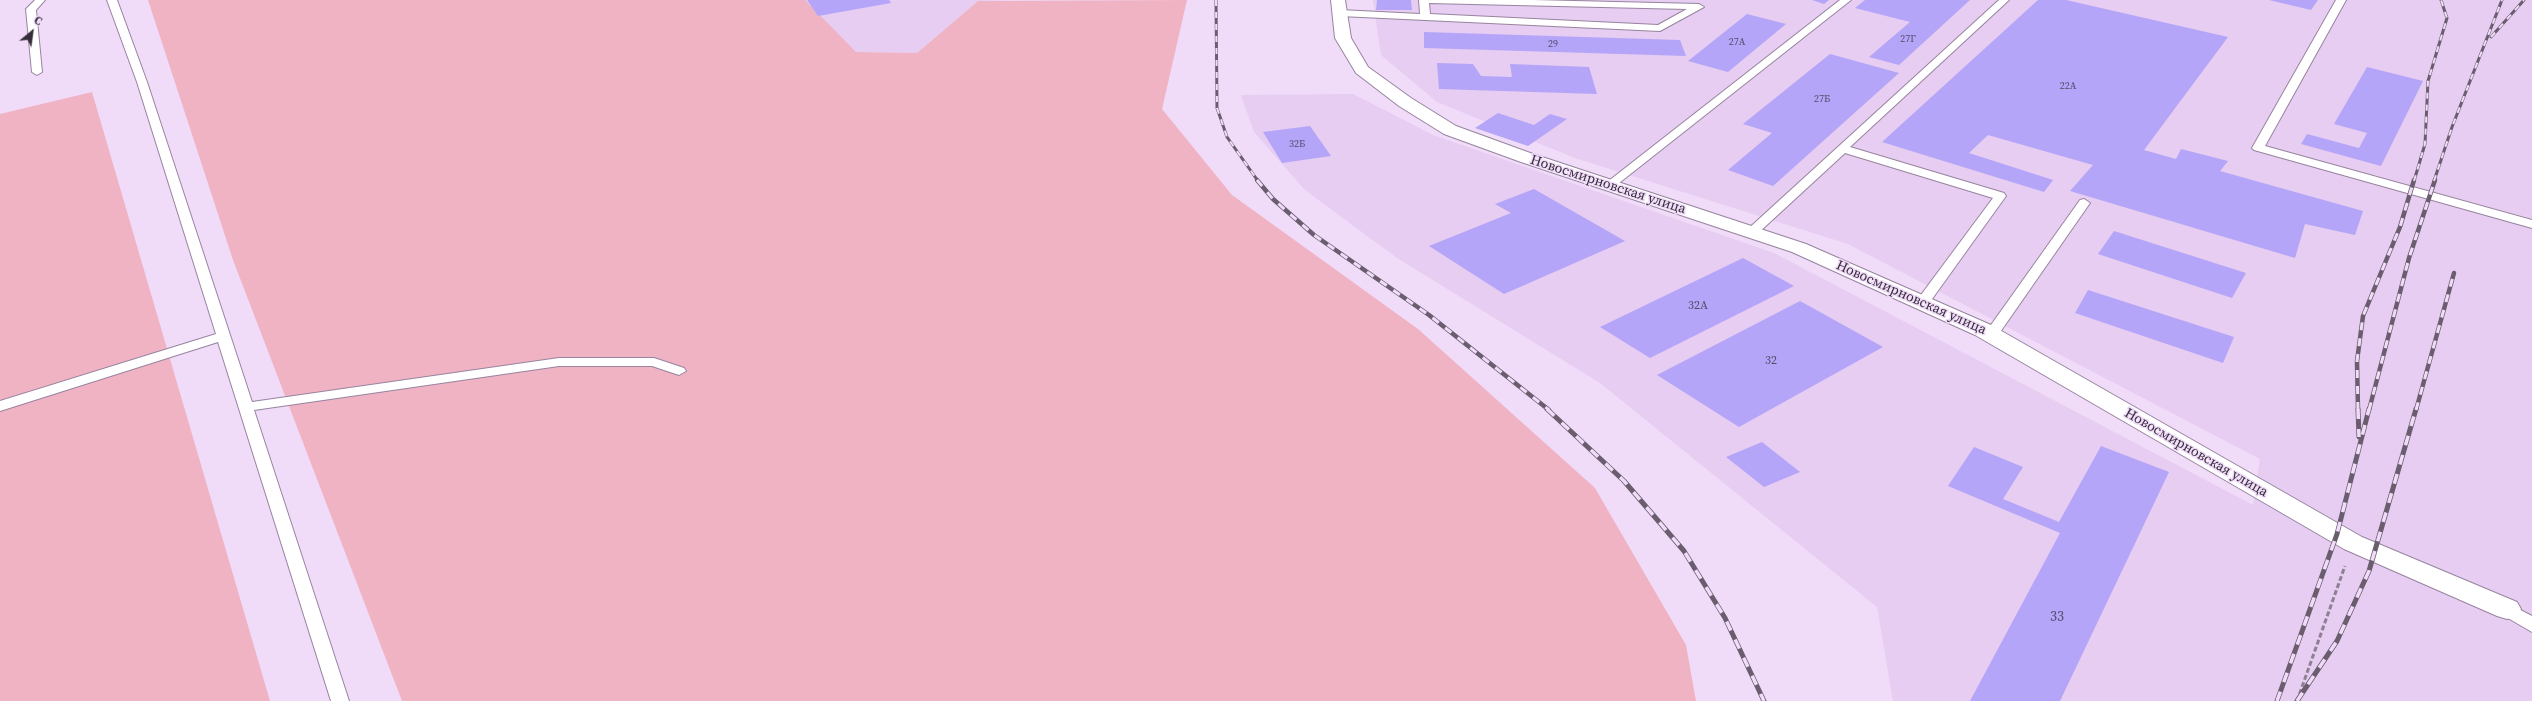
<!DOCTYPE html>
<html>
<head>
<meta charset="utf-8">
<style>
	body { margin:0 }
	#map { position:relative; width:2532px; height:701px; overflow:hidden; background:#f0dbf9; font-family:"Source Serif 4",serif }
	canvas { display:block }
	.north { position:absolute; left:12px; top:12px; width:40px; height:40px; -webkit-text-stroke:3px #f0dbf9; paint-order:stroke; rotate:29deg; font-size:11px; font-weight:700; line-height:16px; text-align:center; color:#352d39 }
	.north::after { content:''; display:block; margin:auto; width:14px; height:18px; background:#352d39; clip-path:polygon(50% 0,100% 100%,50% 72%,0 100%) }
</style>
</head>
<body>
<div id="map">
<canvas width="2532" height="701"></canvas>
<div class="north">С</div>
</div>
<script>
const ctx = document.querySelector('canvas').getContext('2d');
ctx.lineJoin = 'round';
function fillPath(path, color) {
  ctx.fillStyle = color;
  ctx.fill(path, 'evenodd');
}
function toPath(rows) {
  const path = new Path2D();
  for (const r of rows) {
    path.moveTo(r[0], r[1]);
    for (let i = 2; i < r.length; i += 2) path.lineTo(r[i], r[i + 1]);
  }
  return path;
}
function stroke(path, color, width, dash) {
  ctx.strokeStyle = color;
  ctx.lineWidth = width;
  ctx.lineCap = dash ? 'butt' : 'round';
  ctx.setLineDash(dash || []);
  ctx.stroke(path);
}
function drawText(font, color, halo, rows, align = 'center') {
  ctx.font = font + ' "Source Serif 4",serif';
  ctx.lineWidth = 3;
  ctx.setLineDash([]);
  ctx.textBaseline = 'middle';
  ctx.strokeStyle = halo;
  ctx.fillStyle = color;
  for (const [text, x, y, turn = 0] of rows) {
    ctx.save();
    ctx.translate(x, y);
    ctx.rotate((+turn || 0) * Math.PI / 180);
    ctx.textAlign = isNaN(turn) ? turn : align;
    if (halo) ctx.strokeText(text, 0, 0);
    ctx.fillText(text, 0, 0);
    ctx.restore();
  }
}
const built = toPath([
	[803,0,1010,0,978,1,917,53,856,52],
	[1373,0,2532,0,2532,701,1893,701,1877,607,1600,383,1397,258,1305,190,1254,132,1241,95,1353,94,1433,135,1774,253,2253,505,2260,459,1848,244,1575,158,1437,102,1381,55]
]);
const green = toPath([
	[148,0,805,0,856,52,917,53,978,1,1187,0,1162,109,1232,195,1418,329,1595,488,1686,645,1696,701,402,701,233,260],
	[92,92,270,701,0,701,0,114]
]);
const building = toPath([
	[807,0,889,0,891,3,818,16],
	[1377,0,1411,0,1412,10,1376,10],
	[1812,0,1829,0,1824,4],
	[1865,0,1970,0,1899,65,1869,57,1910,22,1855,8],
	[2038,0,2066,0,2228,37,2144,150,2176,159,2181,149,2228,161,2220,171,2363,211,2355,235,2305,224,2295,258,2070,191,2093,165,1988,135,1969,153,2053,180,2044,192,1882,142],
	[2269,0,2318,0,2311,10],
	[1747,14,1786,24,1728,72,1688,61],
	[1424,32,1680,40,1686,56,1424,48],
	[1830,54,1899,73,1773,186,1728,170,1772,133,1743,124],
	[1437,63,1473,64,1481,76,1512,77,1510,64,1589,67,1597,94,1439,89],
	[2367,67,2423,81,2381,166,2301,144,2307,134,2359,148,2367,133,2334,124],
	[1498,113,1534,125,1550,114,1567,119,1528,146,1475,128],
	[1310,126,1331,156,1282,163,1263,132],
	[1534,189,1625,241,1504,294,1429,246,1511,213,1495,204],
	[2114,231,2246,273,2232,298,2098,254],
	[1743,258,1794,286,1650,358,1600,327],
	[2088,290,2234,337,2223,363,2075,313],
	[1800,301,1883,347,1739,427,1657,375],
	[1762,442,1800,472,1764,487,1726,457],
	[2101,446,2169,472,2060,701,1970,701,2060,533,1948,486,1974,447,2023,467,2003,499,2059,522]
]);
const path = toPath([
	[2297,701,2345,566]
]);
const lane = toPath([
	[35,0,45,0,36,10,42,72,37,75,32,72,26,9,35,0],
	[107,0,117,0,147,82,252,402,559,358,654,358,684,368,686,371,679,375,652,366,559,366,254,410,349,701,331,701,218,342,0,411,0,401,216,334,137,82,107,0],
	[1419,0,1533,0,1699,4,1704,7,1660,31,1340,16,1335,13,1340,10,1420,14,1419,0],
	[1429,3,1687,9,1658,25,1430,14,1429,3],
	[1840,0,1851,0,1614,187,1606,187,1606,183,1840,0],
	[1999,0,2009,0,1850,147,2004,193,2006,196,1927,306,1922,307,1915,303,1993,198,1845,153,1756,235,1748,235,1746,232,1748,229,1999,0],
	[2336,0,2346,0,2265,146,2532,220,2532,228,2254,150,2252,148,2336,0],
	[2084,199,2090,203,1996,338,1986,338,1984,335,1986,332,2080,200,2084,199],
	[2507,603,2532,616,2532,632,2501,614,2498,609,2501,604,2507,603]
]);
const secondary = toPath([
	[1331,0,1345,0,1351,38,1368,67,1411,98,1456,126,1533,154,1806,244,1991,325,2362,537,2517,602,2521,609,2517,616,2507,619,2497,616,2344,549,1975,335,1792,252,1521,162,1444,134,1399,106,1356,73,1335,38,1331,0]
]);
const railFar2 = toPath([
	[1216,0,1217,108,1227,137,1258,181],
	[2491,37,2524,0],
	[2414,181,2425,144,2428,81,2447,18,2441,0],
	[2434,181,2452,127,2502,0]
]);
const railFar1 = toPath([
	[1257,180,1273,199,1314,235,1429,315,1549,410],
	[2358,410,2357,361,2363,316,2400,227,2414,180],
	[2369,410,2409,258,2435,180],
	[2416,410,2454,273]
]);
const rail = toPath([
	[1547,409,1624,481,1684,551,1725,618,1764,701],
	[2358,409,2359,437],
	[2277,701,2337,534,2369,409],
	[2297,701,2337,641,2369,571,2416,409]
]);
const farNumbernames = [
	["27Г",1908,39],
	["27А",1737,42],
	["29",1553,44],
	["22А",2068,86],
	["27Б",1822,99],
	["32Б",1297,144]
];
const numberNames = [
	["32А",1698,306],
	["32",1771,361]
];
const streetNames = [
	["Новосмирновская улица",1608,185,18],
	["Новосмирновская улица",1911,298,24],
	["Новосмирновская улица",2196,453,30]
];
const nearNumbernames = [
	["33",2057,617]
];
fillPath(built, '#e6cdf1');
fillPath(green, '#f0b3c4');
fillPath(building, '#b4a5f8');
stroke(lane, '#97849f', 2);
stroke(secondary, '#97849f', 2);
stroke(path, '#8e8094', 3, [5, 2.5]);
fillPath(lane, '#fff');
fillPath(secondary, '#fff');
stroke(railFar2, '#695d6e', 3);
stroke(railFar1, '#695d6e', 4.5);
stroke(rail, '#695d6e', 5);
stroke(railFar2, '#f0dbf9', 2, [6]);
stroke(railFar1, '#f0dbf9', 3, [8]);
stroke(rail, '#f0dbf9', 3.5, [10]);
drawText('10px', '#554b69', null, farNumbernames);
drawText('12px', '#554b69', null, numberNames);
drawText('14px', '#352d39', '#f0dbf9', streetNames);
drawText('14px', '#554b69', null, nearNumbernames);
</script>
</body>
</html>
